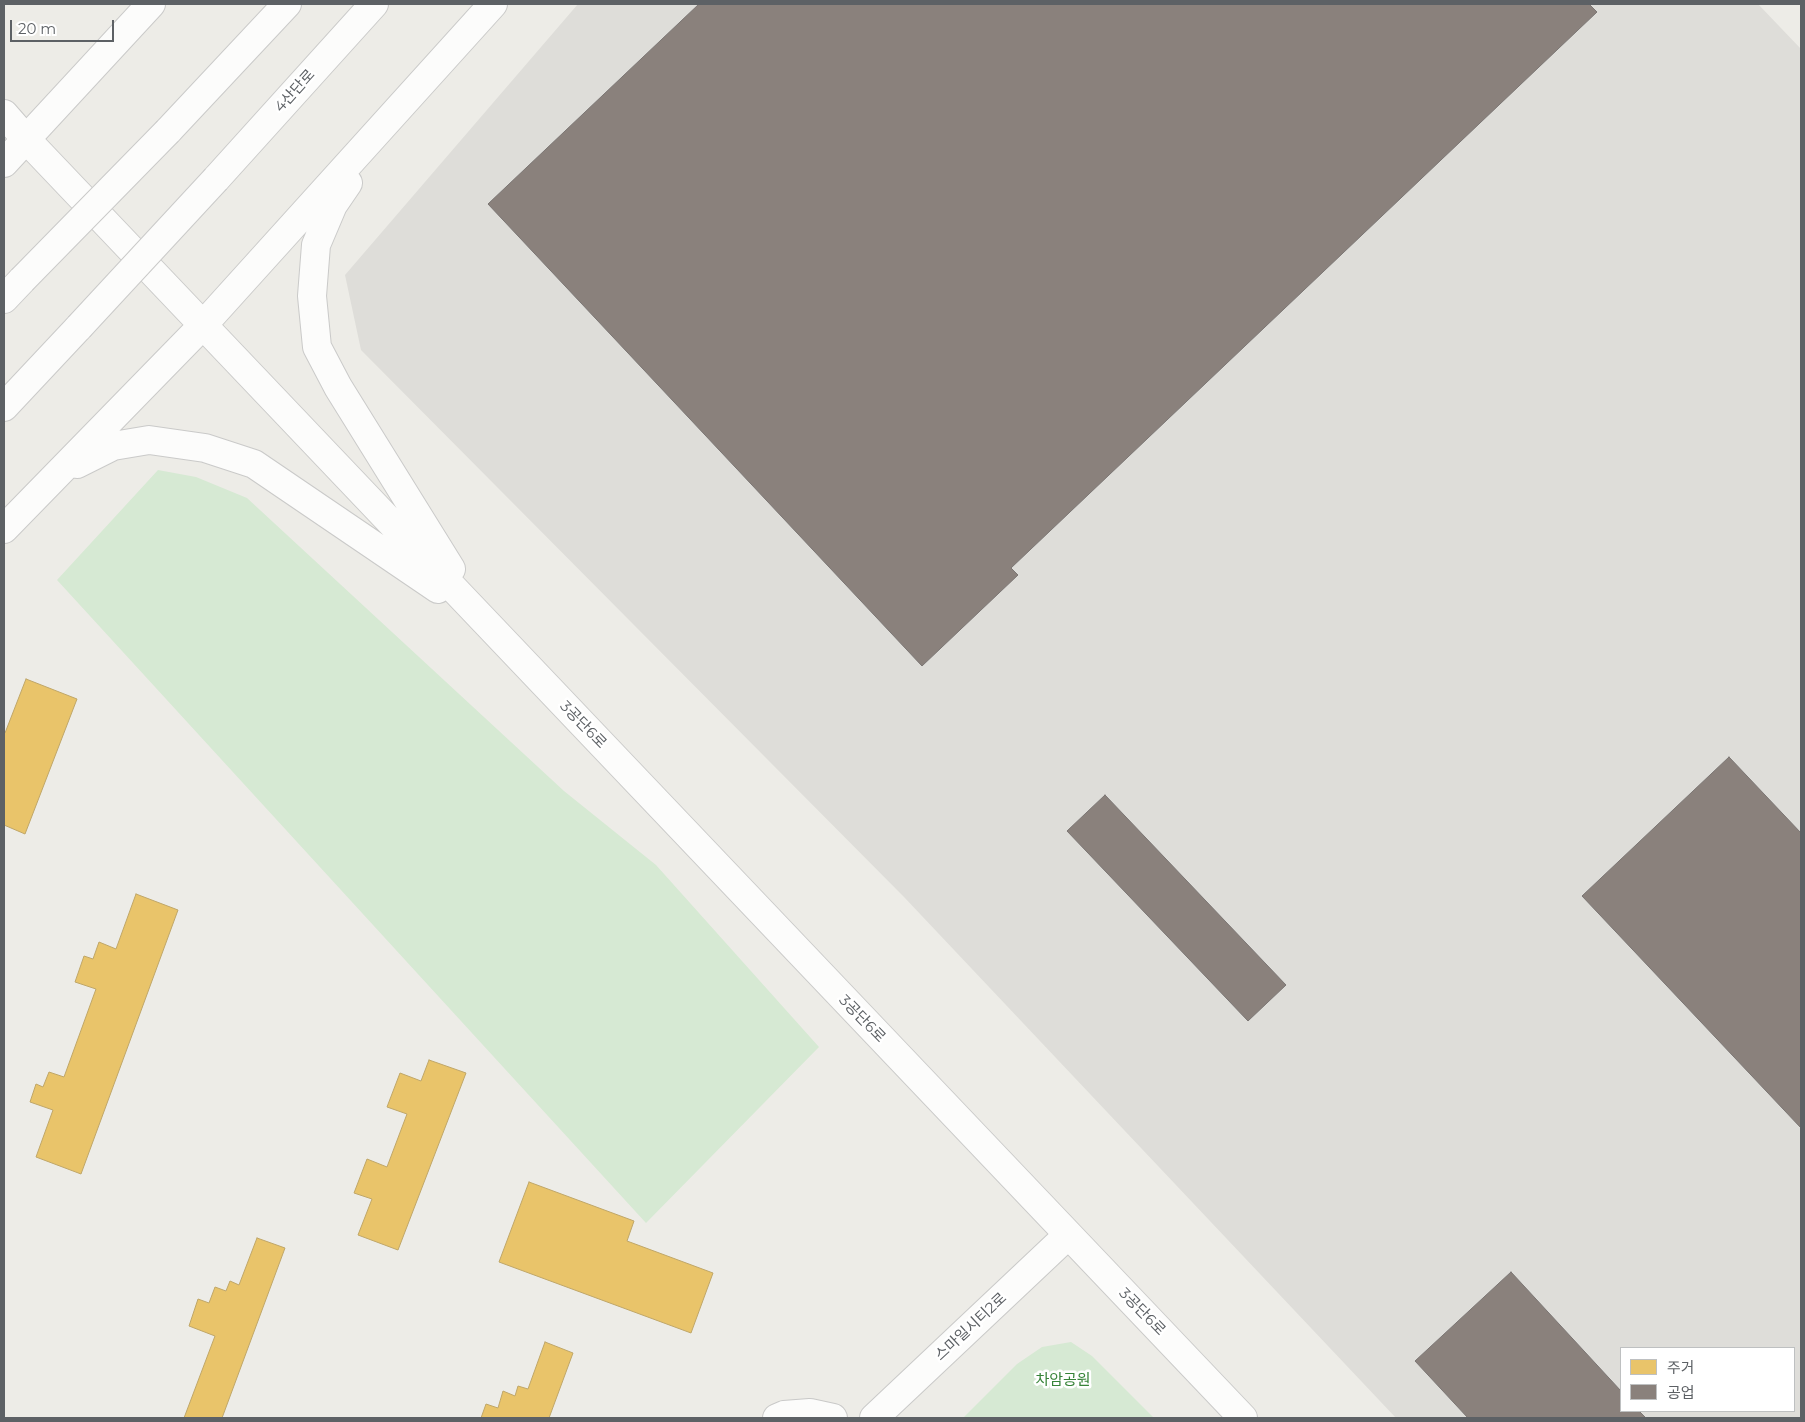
<!DOCTYPE html>
<html>
<head>
<meta charset="utf-8">
<style>
	body { margin:0 }
	#map { position:relative; width:1805px; height:1422px; overflow:hidden; background:#edece7; font-family:Montserrat,"Noto Sans KR",sans-serif }
	canvas { display:block }
	.frame { position:absolute; inset:0; border:5px solid #5d6165; pointer-events:none }
	.legend { position:absolute; left:1620px; top:1347px; width:175px; height:65px; box-sizing:border-box; background:#fff; border:1px solid #bec0c1; margin:0; padding:6px 9px; list-style:none; font-size:15px; color:#5d6165 }
	.legend li { display:flex; align-items:center; gap:10px; height:25px }
	.legend b { width:25px; border:1px solid #bec0c1 }
	.scale { position:absolute; left:10px; top:20px; width:104px; height:22px; box-sizing:border-box; border:2px solid #5d6165; border-top:0; padding-left:6px; font-size:15px; line-height:18px; white-space:nowrap; color:#5d6165; -webkit-text-stroke:4px #fff; paint-order:stroke }
</style>
</head>
<body>
<div id="map">
<canvas width="1805" height="1422"></canvas>
<div class="frame"></div>
<ul class="legend">
<li><b style="height:14px;background:#e9c46a"></b>주거</li>
<li><b style="height:14px;background:#8a817c"></b>공업</li>
</ul>
<div class="scale">20 m</div>
</div>
<script>
const ctx = document.querySelector('canvas').getContext('2d');
ctx.lineJoin = 'round';
function fillPath(path, color) {
  ctx.fillStyle = color;
  ctx.fill(path, 'evenodd');
}
function toPath(rows) {
  const path = new Path2D();
  for (const r of rows) {
    path.moveTo(r[0], r[1]);
    for (let i = 2; i < r.length; i += 2) path.lineTo(r[i], r[i + 1]);
  }
  return path;
}
function stroke(path, color, width, dash) {
  ctx.strokeStyle = color;
  ctx.lineWidth = width;
  ctx.lineCap = dash ? 'butt' : 'round';
  ctx.setLineDash(dash || []);
  ctx.stroke(path);
}
function drawText(font, color, halo, rows, align = 'center') {
  ctx.font = font + ' Montserrat,"Noto Sans KR",sans-serif';
  ctx.lineWidth = 5;
  ctx.setLineDash([]);
  ctx.textBaseline = 'middle';
  ctx.strokeStyle = halo;
  ctx.fillStyle = color;
  for (const [text, x, y, turn = 0] of rows) {
    ctx.save();
    ctx.translate(x, y);
    ctx.rotate((+turn || 0) * Math.PI / 180);
    ctx.textAlign = isNaN(turn) ? turn : align;
    if (halo) ctx.strokeText(text, 0, 0);
    ctx.fillText(text, 0, 0);
    ctx.restore();
  }
}
const industrial = toPath([
	[578,4,1758,4,1801,49,1801,1418,1396,1418,904,897,361,350,345,275],
	[1621,1348,1794,1348,1794,1411,1621,1411]
]);
const green = toPath([
	[158,470,196,477,247,498,564,791,656,865,819,1047,646,1223,57,580],
	[1071,1342,1092,1356,1154,1418,963,1418,1017,1364,1042,1347]
]);
const homes = toPath([
	[26,679,77,699,25,834,4,825,4,733,5,733,26,679],
	[136,894,178,910,81,1174,36,1157,53,1110,30,1102,36,1084,43,1087,49,1072,64,1077,96,989,75,982,84,956,93,959,99,942,116,949,136,894],
	[429,1060,466,1073,398,1250,358,1235,372,1199,354,1193,367,1159,387,1167,407,1114,387,1107,400,1073,421,1081,429,1060],
	[529,1182,634,1221,627,1241,713,1273,691,1333,499,1262,529,1182],
	[257,1238,285,1248,222,1418,184,1418,215,1336,189,1326,198,1299,209,1303,215,1287,226,1291,230,1281,239,1285,257,1238],
	[545,1342,573,1353,549,1418,481,1418,486,1404,498,1408,503,1391,515,1396,518,1386,528,1389,545,1342]
]);
const industry = toPath([
	[699,4,1589,4,1597,12,1011,568,1018,575,922,666,488,204,699,4],
	[1729,757,1801,833,1801,1128,1582,896,1729,757],
	[1105,795,1286,985,1248,1021,1067,831,1105,795],
	[1511,1272,1621,1391,1621,1411,1639,1411,1646,1418,1468,1418,1415,1361,1511,1272]
]);
const street = toPath([
	[4,114,25,138],
	[777,1418,784,1415,810,1413,833,1418],
	[874,1418,1068,1235]
]);
const secondary = toPath([
	[168,131,287,4],
	[25,138,1243,1418],
	[4,163,151,4],
	[216,179,374,4],
	[348,183,333,205,316,245,312,296,317,347,338,387,451,569],
	[4,299,22,280],
	[4,407,79,327],
	[77,464,113,446,149,440,205,448,254,464,438,589],
	[4,529,203,325,493,4]
]);
const secondaryBridge = toPath([
	[22,280,168,131],
	[79,327,216,179]
]);
const streetNames = [
	["4산단로",295,91,-48],
	["3공단6로",583,725,46],
	["3공단6로",862,1019,46],
	["3공단6로",1142,1312,46],
	["스마일시티2로",971,1327,-43]
];
const parkNames = [
	["차암공원",1063,1381]
];
fillPath(industrial, '#deddd9');
fillPath(green, '#d6e9d3');
fillPath(homes, '#e9c46a');
stroke(homes, '#bfa668', 1);
fillPath(industry, '#8a817c');
stroke(industry, '#7c7775', 1);
stroke(street, '#c9c9c8', 30);
stroke(secondary, '#cacac9', 30);
stroke(street, '#fcfcfb', 28);
stroke(secondary, '#fcfcfb', 28);
stroke(secondaryBridge, '#cacac9', 30, []);
stroke(secondaryBridge, '#fcfcfb', 28);
drawText('15px', '#5d6165', '#fff', streetNames);
drawText('15px', '#378338', '#fff', parkNames);
</script>
</body>
</html>
